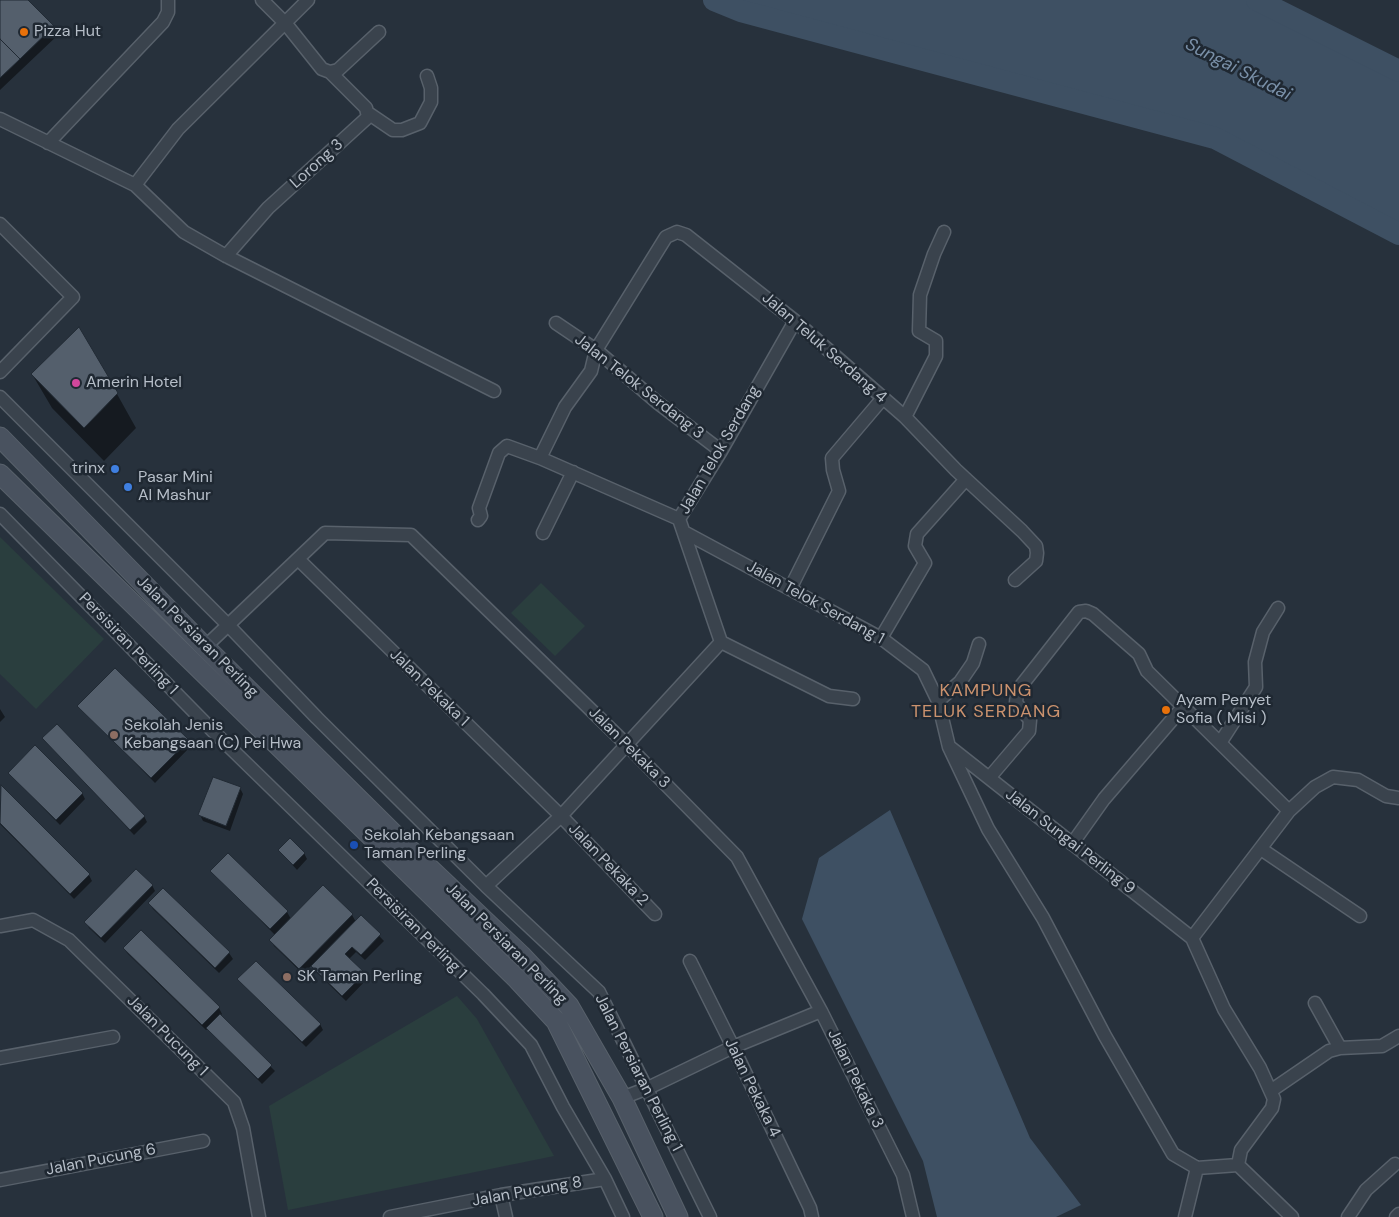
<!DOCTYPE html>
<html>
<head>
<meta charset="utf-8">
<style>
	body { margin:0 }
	canvas { display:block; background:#27313c }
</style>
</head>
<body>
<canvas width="1399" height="1217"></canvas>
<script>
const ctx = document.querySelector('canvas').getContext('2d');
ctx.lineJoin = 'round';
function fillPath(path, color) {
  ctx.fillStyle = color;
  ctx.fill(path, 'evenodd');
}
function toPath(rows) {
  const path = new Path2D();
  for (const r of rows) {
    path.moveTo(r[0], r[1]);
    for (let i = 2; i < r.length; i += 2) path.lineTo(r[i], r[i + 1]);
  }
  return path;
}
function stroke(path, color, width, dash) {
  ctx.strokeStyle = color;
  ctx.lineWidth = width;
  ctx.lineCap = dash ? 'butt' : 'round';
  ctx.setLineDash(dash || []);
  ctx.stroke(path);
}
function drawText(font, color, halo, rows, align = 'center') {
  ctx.font = font + ' "DM Sans",sans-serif';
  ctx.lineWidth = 5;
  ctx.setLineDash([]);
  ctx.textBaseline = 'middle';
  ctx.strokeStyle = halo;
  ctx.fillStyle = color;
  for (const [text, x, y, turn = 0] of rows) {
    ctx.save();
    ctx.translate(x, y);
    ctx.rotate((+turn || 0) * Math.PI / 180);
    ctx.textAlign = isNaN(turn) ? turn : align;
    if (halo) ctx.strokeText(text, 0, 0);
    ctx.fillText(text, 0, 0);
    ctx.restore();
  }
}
const green = toPath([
	[0,537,104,639,36,709,0,674],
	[541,583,585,626,555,656,511,613],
	[457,996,477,1019,554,1156,288,1210,269,1106]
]);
const water = toPath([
	[714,0,1257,0,1399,71,1399,234,1215,138,741,11],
	[890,810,1030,1138,1081,1205,1056,1217,937,1217,923,1161,802,919,819,858]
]);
const shadow = toPath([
	[0,0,27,0,53,27,58,35,0,90],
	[32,374,117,394,136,428,104,461,52,408],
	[79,706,188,740,191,746,155,783],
	[0,709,5,717,0,722],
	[44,739,144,816,147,822,134,835],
	[9,773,82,793,85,799,60,825],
	[1,787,89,875,92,881,74,899,0,824],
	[240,788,243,794,230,831,203,821,200,815],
	[279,850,304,853,307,859,297,870],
	[212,871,287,912,291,919,352,915,356,922,361,917,384,941,365,960,356,952,349,959,367,979,346,1001,316,972,312,965,303,974,274,946,271,940,275,935],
	[152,885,155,891,105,943,89,928,86,922],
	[163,889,229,953,233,959,219,973,153,909,149,903],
	[124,949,219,1008,222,1014,220,1016,275,1071,262,1084,208,1029,206,1030,128,954],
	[239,980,320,1024,323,1030,306,1047]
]);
const river = toPath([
	[714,0,741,11,1215,138,1399,234],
	[1257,0,1399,71]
]);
const building = toPath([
	[0,0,28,0,54,26,20,59,0,39,0,0],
	[0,39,20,59,0,78,0,39],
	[79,327,118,393,84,428,31,374,79,327],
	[115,668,189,740,151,778,77,706,115,668],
	[57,724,145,816,130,830,42,738,57,724],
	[35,745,83,793,56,820,8,773,35,745],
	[213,777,241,787,226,826,198,815,213,777],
	[1,785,90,874,70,894,0,823,1,785],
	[290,838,305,853,293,865,278,850,290,838],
	[228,853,288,911,270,929,210,871,228,853],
	[136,869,153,885,101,938,84,922,136,869],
	[323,885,353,914,299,969,269,940,323,885],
	[163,888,230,952,215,968,148,903,163,888],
	[361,915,381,934,361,955,352,947,345,954,365,973,342,996,311,966,361,915],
	[141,930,220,1007,202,1025,123,948,141,930],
	[256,961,321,1024,302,1042,237,979,256,961],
	[220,1014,272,1065,258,1079,206,1028,220,1014]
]);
const street = toPath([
	[262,0,286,24,322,69,330,72,338,70,379,32],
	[368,113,393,130,402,130,420,123,431,102,431,88,427,76],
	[0,119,135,185,184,232,226,256,494,391],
	[48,143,163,22,168,12,168,0],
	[135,185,178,129,308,0],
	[0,224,73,297,0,372],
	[226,256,268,208,368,117,366,108,330,72],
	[556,323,596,350,658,403,721,451],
	[0,397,228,625,317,718,486,886,599,992,710,1217],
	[905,417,936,356,936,341,919,331,920,295,934,254,944,232],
	[540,458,565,407,591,371,596,350,666,237,677,232,686,235,795,321,905,417,956,470,1022,531,1036,546,1037,553,1036,561,1015,580],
	[0,514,214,732,483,994,531,1045,563,1107,605,1179,623,1217],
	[478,520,481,516,479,508,499,453,507,446,540,458,679,519],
	[684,532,881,638,923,670,938,701,949,747,988,829,1043,918,1105,1036,1173,1154,1197,1168,1238,1165],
	[543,533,573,472],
	[298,559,561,816,655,914],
	[790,589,839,491,833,470,832,458,883,398],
	[881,638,925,563,915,546,917,534,966,479],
	[721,642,679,519,721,451,795,321],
	[721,642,829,696,853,699],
	[205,647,325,533,411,535,627,745,737,857,821,1011,903,1175,913,1217],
	[938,701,960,682,973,663,979,644],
	[1220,743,1256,687,1255,662,1263,632,1278,608],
	[951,748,1192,938,1224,1009,1260,1068,1274,1099,1272,1108,1241,1150,1238,1165,1292,1217],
	[989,778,1029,731,1030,720,1016,703,1017,691,1079,612,1086,611,1093,614,1139,654,1147,671,1289,811],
	[1072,844,1104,799,1183,707],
	[1261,849,1360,916],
	[486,886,561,816,721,642],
	[0,926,33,920,69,940,234,1102,243,1128,259,1217],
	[1192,938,1289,811,1315,787,1333,777,1358,780,1386,796,1399,798],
	[690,961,733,1047,810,1208,812,1217],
	[1315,1003,1340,1048],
	[0,1058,113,1037],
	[1272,1090,1329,1051,1340,1048,1382,1046,1399,1036],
	[622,1098,648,1088,733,1047,821,1011],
	[0,1180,203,1141],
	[501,1195,506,1217],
	[390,1217,501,1195,605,1179],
	[1185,1217,1197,1168],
	[1348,1217,1366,1190,1395,1164],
	[1396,1217,1399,1214]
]);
const secondary = toPath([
	[0,437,205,647,404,844,521,955,569,1006,622,1098,678,1217],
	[0,474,517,979,556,1021,653,1217]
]);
const markers = [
	[24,32,5,"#e8710a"],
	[76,383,5,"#d1479c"],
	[115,469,5,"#3f7fe0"],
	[128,487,5,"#3f7fe0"],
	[1166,710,5,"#e8710a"],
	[114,735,5,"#8d6e63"],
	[354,845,5,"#1a4fb4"],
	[287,977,5,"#8d6e63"]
];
const poiNames = [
	["Pizza Hut",34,32],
	["Amerin Hotel",86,383],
	["trinx",105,469,"right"],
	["Pasar Mini",138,478],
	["Al Mashur",138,496],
	["Ayam Penyet",1176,701],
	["Sofia ( Misi )",1176,719],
	["Sekolah Jenis",124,726],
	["Kebangsaan (C) Pei Hwa",124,744],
	["Sekolah Kebangsaan",364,836],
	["Taman Perling",364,854],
	["SK Taman Perling",297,977]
];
const streetNames = [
	["Lorong 3",317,164,-42],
	["Jalan Teluk Serdang 4",824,348,41],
	["Jalan Telok Serdang 3",639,387,38],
	["Jalan Telok Serdang",720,450,-60],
	["Jalan Telok Serdang 1",815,603,29],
	["Jalan Persiaran Perling",197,637,45],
	["Persisiran Perling 1",128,644,46],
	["Jalan Pekaka 1",429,688,44],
	["Jalan Pekaka 3",629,748,45],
	["Jalan Sungai Perling 9",1070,842,38],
	["Jalan Pekaka 2",608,865,46],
	["Persisiran Perling 1",416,929,45],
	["Jalan Persiaran Perling",506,944,45],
	["Jalan Pucung 1",167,1036,45],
	["Jalan Persiaran Perling 1",638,1073,63],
	["Jalan Pekaka 3",855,1079,64],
	["Jalan Pekaka 4",752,1088,64],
	["Jalan Pucung 6",101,1160,-11],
	["Jalan Pucung 8",527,1192,-10]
];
const waterNames = [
	["Sungai Skudai",1238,70,27]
];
const neighbourhoodNames = [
	["KAMPUNG",986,691],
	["TELUK SERDANG",986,712]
];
fillPath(green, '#2a3e3e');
fillPath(water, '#3e5063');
fillPath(shadow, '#0007');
stroke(river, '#3e5063', 22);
fillPath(building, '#545f6c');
stroke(building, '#212a34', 1);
stroke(street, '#58616b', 15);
stroke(secondary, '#58616b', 21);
stroke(street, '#3a434d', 12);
stroke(secondary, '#49525f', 19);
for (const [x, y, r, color] of markers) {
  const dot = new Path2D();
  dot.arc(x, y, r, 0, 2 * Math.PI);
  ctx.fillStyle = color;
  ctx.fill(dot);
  stroke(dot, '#1f2832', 2);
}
drawText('16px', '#b6bec8', '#1f2832', poiNames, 'left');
drawText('16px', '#b6bec8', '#1f2832', streetNames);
drawText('italic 18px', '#7a90a8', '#1f2832', waterNames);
ctx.letterSpacing = '1px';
drawText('18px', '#cb926e', '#1f2832', neighbourhoodNames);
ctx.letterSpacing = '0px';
</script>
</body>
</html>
